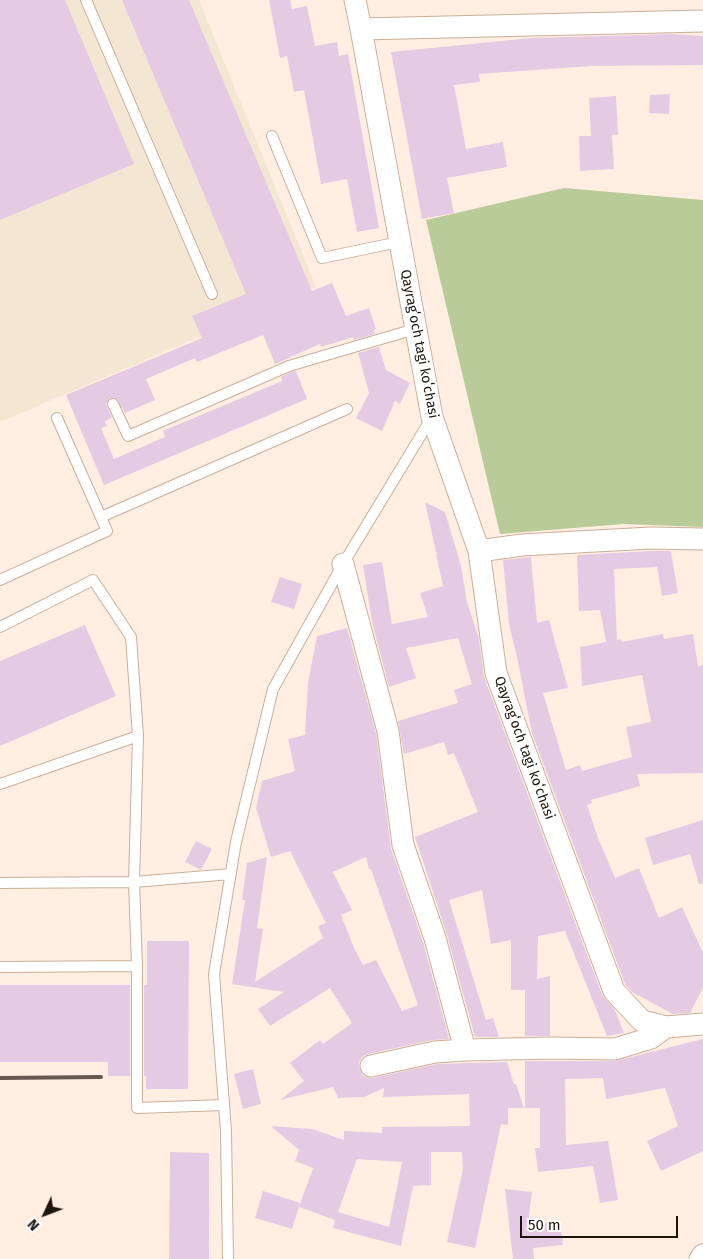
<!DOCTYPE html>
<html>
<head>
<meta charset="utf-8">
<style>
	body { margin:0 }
	#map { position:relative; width:703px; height:1259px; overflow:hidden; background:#ffeee1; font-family:"Fira Sans",sans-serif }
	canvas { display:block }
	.north { position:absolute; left:20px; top:1189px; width:50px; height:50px; -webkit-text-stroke:4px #fff; paint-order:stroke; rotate:227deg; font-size:14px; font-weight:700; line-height:20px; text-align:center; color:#1e150d }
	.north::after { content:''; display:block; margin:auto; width:18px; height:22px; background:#1e150d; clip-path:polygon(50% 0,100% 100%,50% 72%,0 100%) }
	.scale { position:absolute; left:520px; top:1216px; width:158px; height:22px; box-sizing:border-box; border:2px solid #1e150d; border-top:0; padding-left:6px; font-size:15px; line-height:18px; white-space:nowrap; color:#1e150d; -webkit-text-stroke:4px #fff; paint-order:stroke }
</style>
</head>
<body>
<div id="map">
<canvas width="703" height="1259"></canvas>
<div class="north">N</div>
<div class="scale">50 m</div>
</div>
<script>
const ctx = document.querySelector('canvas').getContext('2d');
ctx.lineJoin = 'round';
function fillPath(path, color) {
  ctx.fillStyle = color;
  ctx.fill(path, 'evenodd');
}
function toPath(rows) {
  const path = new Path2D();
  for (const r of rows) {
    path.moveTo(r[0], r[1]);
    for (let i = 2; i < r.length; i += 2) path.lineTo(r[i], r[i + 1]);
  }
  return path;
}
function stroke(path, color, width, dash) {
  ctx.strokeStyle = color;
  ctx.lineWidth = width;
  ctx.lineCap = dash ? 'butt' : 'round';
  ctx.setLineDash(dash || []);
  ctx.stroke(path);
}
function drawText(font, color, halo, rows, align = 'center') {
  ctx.font = font + ' "Fira Sans",sans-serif';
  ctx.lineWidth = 5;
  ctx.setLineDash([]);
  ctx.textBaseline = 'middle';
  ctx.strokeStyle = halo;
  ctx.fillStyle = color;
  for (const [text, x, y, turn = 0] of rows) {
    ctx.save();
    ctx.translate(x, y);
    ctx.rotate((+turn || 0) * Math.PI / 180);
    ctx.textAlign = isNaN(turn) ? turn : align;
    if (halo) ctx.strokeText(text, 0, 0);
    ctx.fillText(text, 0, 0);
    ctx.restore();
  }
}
const industrial = toPath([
	[0,0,199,0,316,287,0,422]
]);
const green = toPath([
	[564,188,703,200,703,527,623,524,500,534,426,220]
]);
const building = toPath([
	[0,0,65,0,134,164,0,220],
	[122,0,189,0,312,291,332,283,346,316,369,308,376,329,374,330,375,334,354,340,353,337,321,347,320,344,275,364,263,335,197,362,195,358,146,379,155,400,125,413,117,399,110,398,106,404,112,418,105,421,107,426,101,428,114,459,165,437,163,431,282,381,281,377,291,372,296,371,307,399,104,485,66,395,202,338,192,316,246,294],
	[269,0,290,0,292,9,307,6,315,46,337,42,339,56,348,54,379,228,357,232,347,179,321,184,304,90,294,92,287,56,280,58],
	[671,34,703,36,703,65,591,66,479,74,480,82,454,85,466,149,503,142,507,167,447,178,454,213,422,219,391,52,531,38],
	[670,94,669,114,649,113,650,95],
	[616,96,618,135,612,135,614,169,580,171,579,136,591,136,589,98],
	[379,347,386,370,410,383,400,404,395,401,382,431,356,418,369,393,358,353],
	[425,502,445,512,461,566,467,602,479,639,484,677,602,995,615,1010,624,1033,607,1036,565,931,538,936,537,979,550,976,550,1036,525,1036,525,990,511,990,511,940,491,944,482,890,449,900,486,1020,493,1018,499,1037,475,1037,447,935,415,837,478,812,454,753,448,755,444,742,404,754,398,721,458,703,454,690,472,684,458,638,406,648,416,678,389,687,372,622,363,565,382,562,392,624,428,617,420,593,443,586,436,554,438,554,436,552],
	[651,551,671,551,678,593,662,596,657,567,614,569,617,640,621,639,622,642,663,634,664,639,693,634,698,666,703,665,703,773,637,774,640,786,591,800,592,803,587,805,598,838,615,878,639,868,659,918,682,907,703,953,703,988,690,1013,673,1014,632,992,625,984,532,733,517,657,509,625,503,560,531,557,537,623,549,620,568,688,543,693,566,770,580,765,582,771,632,757,626,727,651,722,642,675,582,686,580,647,606,642,600,610,579,611,577,555],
	[280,577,302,584,294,609,271,602],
	[85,625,116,696,0,746,0,661],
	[347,628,376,733,391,849,423,942,449,1039,432,1040,368,1054,362,1057,359,1063,359,1068,362,1075,368,1078,373,1078,437,1064,507,1062,514,1084,516,1084,524,1108,508,1108,508,1125,501,1124,475,1248,447,1242,463,1169,462,1152,431,1152,431,1185,413,1186,401,1246,333,1228,335,1220,299,1207,313,1168,295,1161,299,1150,271,1126,312,1129,344,1140,344,1131,382,1133,382,1127,470,1126,469,1094,383,1097,384,1088,364,1097,338,1098,333,1087,280,1100,304,1081,290,1063,320,1040,323,1044,352,1023,330,988,270,1026,258,1009,284,992,232,984,245,900,242,900,247,863,267,857,257,928,263,929,255,982,323,938,318,926,326,923,290,851,271,857,256,808,262,781,295,771,288,739,305,735,308,683,317,636],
	[366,857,369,869,371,869,418,1005,402,1011,376,960,363,965,355,950,341,915,352,910,333,872],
	[357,1159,402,1162,389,1227,338,1212],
	[703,820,703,884,699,884,690,854,653,865,645,838],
	[196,841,212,849,201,870,185,862],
	[147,941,189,941,188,1089,146,1089,146,1076,144,1076,144,985,147,985],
	[0,985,130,985,130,1076,108,1076,108,1062,0,1062],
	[703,1039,703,1151,661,1171,647,1141,678,1126,665,1088,606,1099,603,1078,565,1079,566,1145,608,1141,618,1200,600,1203,593,1166,538,1172,535,1148,540,1148,540,1108,525,1108,525,1061,615,1061],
	[253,1069,261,1104,243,1109,234,1074],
	[170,1152,209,1153,209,1259,169,1259],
	[505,1189,532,1192,528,1224,560,1221,563,1245,533,1248,534,1259,513,1259],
	[263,1191,300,1203,292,1229,255,1218]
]);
const lane = toPath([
	[86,0,212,294],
	[272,136,322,258,399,242],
	[113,404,128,436,289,366,415,329],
	[101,517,347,409],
	[0,580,107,531,57,418],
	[0,627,93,580,131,637,138,736,134,882,137,966,0,967],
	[0,784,138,736],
	[0,883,134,882,231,874],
	[137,966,137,1108,224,1105],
	[228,1259,226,1131,214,974,236,842,273,689,343,564,432,417]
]);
const street = toPath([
	[355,0,361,29],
	[703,21,361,29,432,417,479,551,496,673,614,991,642,1021,666,1027,703,1024],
	[479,551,522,545,651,538,703,539],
	[343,564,388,731,403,845,435,938,465,1050],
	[371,1066,435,1052,465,1050,552,1048,615,1049,651,1038,666,1027],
	[700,1259,703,1255]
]);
const rail = toPath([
	[0,1078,101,1077]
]);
const streetNames = [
	["Qayragʻoch tagi koʻchasi",419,344,79],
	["Qayragʻoch tagi koʻchasi",524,748,70]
];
fillPath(industrial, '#f3e6d2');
fillPath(green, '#b9cb98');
fillPath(building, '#e4cbe3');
stroke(lane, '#caaf9a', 12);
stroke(street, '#caaf9a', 23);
stroke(lane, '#fff', 10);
stroke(street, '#fff', 21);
stroke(rail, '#64584f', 4);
drawText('14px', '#1e150d', '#fff', streetNames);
</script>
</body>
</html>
